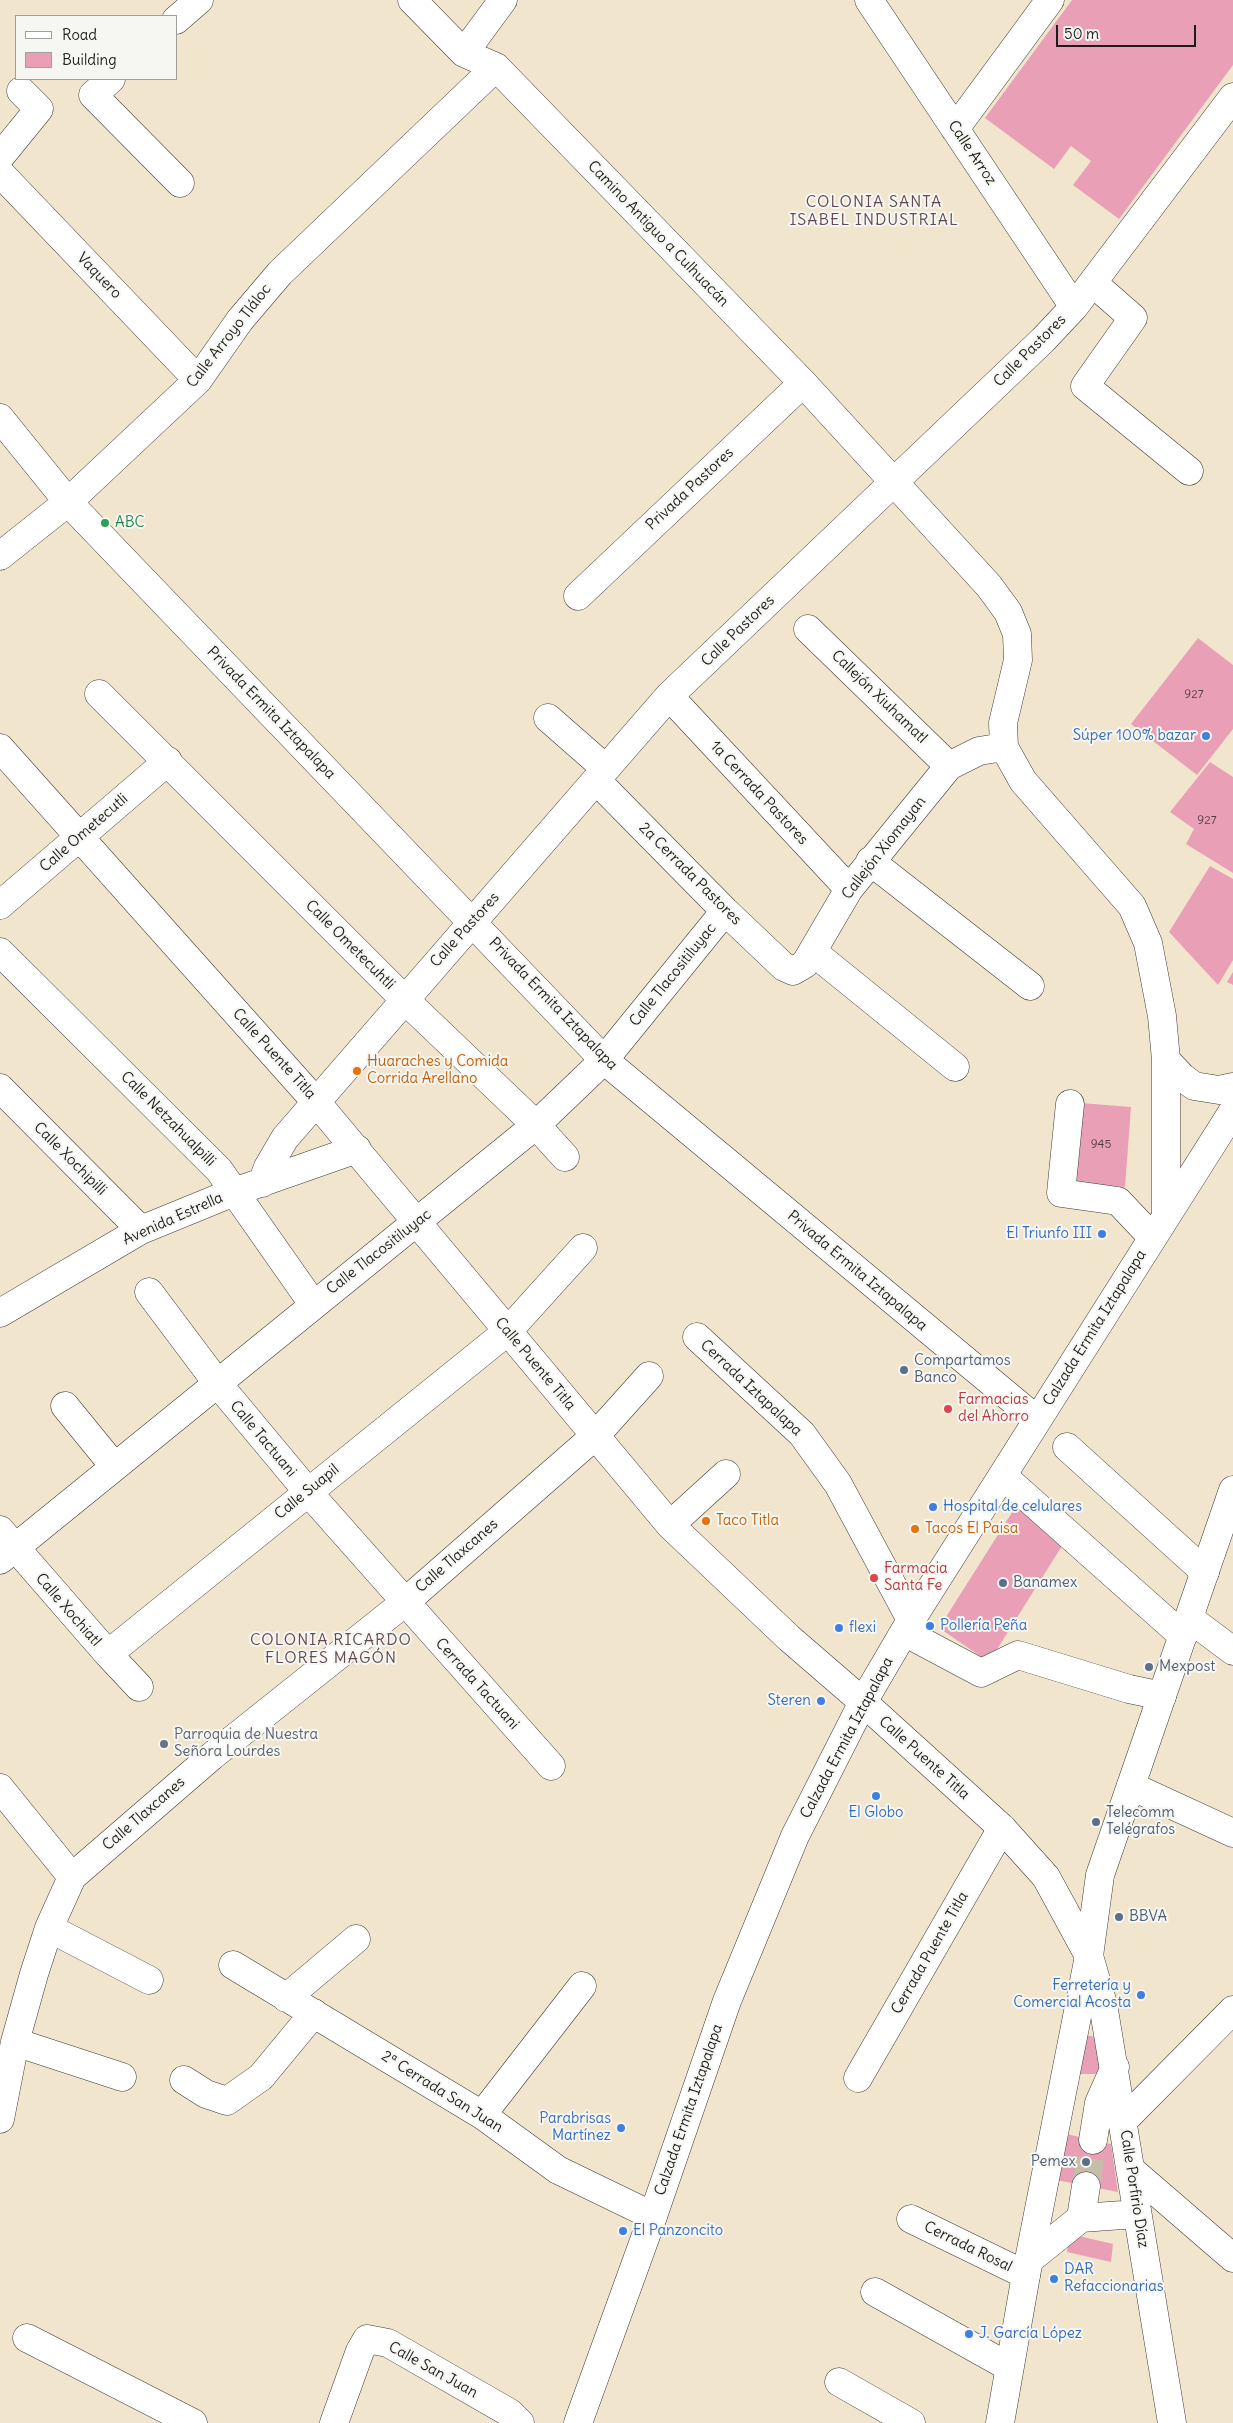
<!DOCTYPE html>
<html>
<head>
<meta charset="utf-8">
<style>
	body { margin:0 }
	#map { position:relative; width:1233px; height:2423px; overflow:hidden; background:#f2e5ce; font-family:Delius,sans-serif }
	canvas { display:block }
	.legend { position:absolute; left:15px; top:15px; width:162px; height:65px; box-sizing:border-box; background:#f6f6f2; border:1px solid #9f9f9c; margin:0; padding:6px 9px; list-style:none; font-size:15px; color:#1c1c1c }
	.legend li { display:flex; align-items:center; gap:10px; height:25px }
	.legend b { width:25px; border:1px solid #9f9f9c }
	.scale { position:absolute; left:1056px; top:25px; width:140px; height:22px; box-sizing:border-box; border:2px solid #1c1c1c; border-top:0; padding-left:6px; font-size:15px; line-height:18px; white-space:nowrap; color:#1c1c1c; -webkit-text-stroke:4px #f6f6f2; paint-order:stroke }
</style>
</head>
<body>
<div id="map">
<canvas width="1233" height="2423"></canvas>
<ul class="legend">
<li><b style="height:6px;background:#fff"></b>Road</li>
<li><b style="height:14px;background:#e9a0b6"></b>Building</li>
</ul>
<div class="scale">50 m</div>
</div>
<script>
const ctx = document.querySelector('canvas').getContext('2d');
ctx.lineJoin = 'round';
function fillPath(path, color) {
  ctx.fillStyle = color;
  ctx.fill(path, 'evenodd');
}
function toPath(rows) {
  const path = new Path2D();
  for (const r of rows) {
    path.moveTo(r[0], r[1]);
    for (let i = 2; i < r.length; i += 2) path.lineTo(r[i], r[i + 1]);
  }
  return path;
}
function stroke(path, color, width, dash) {
  ctx.strokeStyle = color;
  ctx.lineWidth = width;
  ctx.lineCap = dash ? 'butt' : 'round';
  ctx.setLineDash(dash || []);
  ctx.stroke(path);
}
function drawText(font, color, halo, rows, align = 'center') {
  ctx.font = font + ' Delius,sans-serif';
  ctx.lineWidth = 4;
  ctx.setLineDash([]);
  ctx.textBaseline = 'middle';
  ctx.strokeStyle = halo;
  ctx.fillStyle = color;
  for (const [text, x, y, turn = 0] of rows) {
    ctx.save();
    ctx.translate(x, y);
    ctx.rotate((+turn || 0) * Math.PI / 180);
    ctx.textAlign = isNaN(turn) ? turn : align;
    if (halo) ctx.strokeText(text, 0, 0);
    ctx.fillText(text, 0, 0);
    ctx.restore();
  }
}
const building = toPath([
	[1072,0,1233,0,1233,65,1119,219,1073,185,1091,161,1071,146,1054,169,985,118],
	[1198,638,1233,665,1233,729,1197,775,1131,724],
	[1210,762,1233,777,1233,873,1186,844,1194,829,1170,812],
	[1210,866,1233,879,1233,960,1218,985,1169,932],
	[1233,972,1233,985,1227,982],
	[1081,1103,1131,1107,1125,1187,1066,1182],
	[1018,1503,1067,1538,989,1662,939,1628],
	[1081,2034,1095,2037,1100,2074,1073,2074],
	[1062,2133,1111,2144,1118,2192,1056,2180],
	[1070,2234,1113,2244,1111,2262,1067,2252]
]);
const minorTunnel = toPath([
	[1086,2186,1093,2140]
]);
const minor = toPath([
	[412,0,464,53,496,67,803,383,989,586,1008,612,1017,634,1018,660,1003,723,1004,747,1023,781,1132,906,1148,943,1162,1016,1166,1060,1166,1215],
	[869,0,1074,307],
	[176,20,199,0],
	[464,53,503,0],
	[111,79,93,95,180,183],
	[955,129,1050,0],
	[0,157,39,109,21,91],
	[0,173,198,380],
	[1093,283,1133,318,1085,386,1189,471],
	[0,418,68,502,604,1060,1037,1420],
	[0,556,68,502,198,380,240,320,280,273,496,67],
	[578,596,803,383],
	[808,629,949,766],
	[99,694,404,999,536,1125,565,1157],
	[669,696,849,889],
	[548,718,605,768],
	[0,748,317,1103,670,1525,789,1638,863,1702,1002,1828,1046,1877,1089,1956,1103,2004,1172,2423],
	[596,780,725,911,784,967,793,971,805,964,849,889,949,766,979,751,1004,747],
	[870,861,1030,986],
	[0,905,168,761],
	[0,952,219,1170,313,1304],
	[813,952,955,1067],
	[1166,1060,1182,1077,1194,1086,1219,1090,1233,1087],
	[0,1088,141,1230],
	[1070,1104,1061,1193,1118,1201,1152,1237],
	[262,1183,268,1167,285,1138,669,696,1043,340,1074,307,1233,97],
	[149,1292,218,1384,308,1492,551,1766],
	[0,1313,141,1230,234,1192,357,1149],
	[697,1337,802,1434,838,1484,911,1620,919,1640,981,1673,1018,1655,1129,1689,1162,1696],
	[65,1406,114,1466],
	[1067,1447,1205,1572],
	[1003,1476,1183,1636],
	[670,1525,726,1474],
	[0,1530,108,1654,139,1687],
	[0,1560,536,1125,604,1060,725,911],
	[1189,1618,1233,1651],
	[108,1654,508,1331,583,1248],
	[1131,1786,1233,1833],
	[0,1788,72,1877],
	[49,1928,149,1980],
	[233,1965,482,2115,558,2170,653,2216],
	[286,1998,356,1939],
	[15,2042,122,2077],
	[858,2078,1002,1828],
	[184,2080,206,2094,227,2101,261,2077,314,2013],
	[482,2115,582,1986],
	[0,2119,15,2042,34,1974,49,1928,72,1877,212,1756,404,1603,596,1435,649,1376],
	[1123,2121,1233,2010],
	[1093,2140,1099,2103,1115,2067],
	[1130,2169,1233,2258],
	[1086,2186,1081,2218,1137,2214],
	[911,2219,1026,2275],
	[1029,2260,1081,2218],
	[875,2292,1009,2367],
	[27,2338,193,2423],
	[839,2382,911,2423],
	[334,2423,360,2351,367,2339,388,2343,510,2413,520,2423]
]);
const major = toPath([
	[578,2423,653,2216,727,2001,795,1836,863,1702,911,1620,1233,1111],
	[1000,2423,1026,2275,1089,1956,1100,1875,1233,1490]
]);
const markers = [
	[105,523,5,"#2e9e5b"],
	[1206,736,5,"#3f7fe0"],
	[357,1071,5,"#e8710a"],
	[1102,1234,5,"#3f7fe0"],
	[904,1370,5,"#5c6f8a"],
	[948,1409,5,"#e0444e"],
	[933,1507,5,"#3f7fe0"],
	[706,1521,5,"#e8710a"],
	[915,1529,5,"#e8710a"],
	[874,1578,5,"#e0444e"],
	[1003,1583,5,"#5c6f8a"],
	[930,1626,5,"#3f7fe0"],
	[839,1628,5,"#3f7fe0"],
	[1149,1667,5,"#5c6f8a"],
	[821,1701,5,"#3f7fe0"],
	[164,1744,5,"#6b7280"],
	[876,1796,5,"#3f7fe0"],
	[1096,1822,5,"#5c6f8a"],
	[1119,1917,5,"#5c6f8a"],
	[1141,1995,5,"#3f7fe0"],
	[621,2128,5,"#3f7fe0"],
	[1086,2162,5,"#5c6f8a"],
	[623,2231,5,"#3f7fe0"],
	[1054,2279,5,"#3f7fe0"],
	[969,2334,5,"#3f7fe0"]
];
const numberNames = [
	["927",1194,695],
	["927",1207,821],
	["945",1101,1145]
];
const streetNames = [
	["Calle Arroz",972,153,56],
	["Camino Antiguo a Culhuacán",658,234,46],
	["Vaquero",99,276,46],
	["Calle Arroyo Tláloc",229,336,-52],
	["Calle Pastores",1030,351,-45],
	["Privada Pastores",690,489,-43],
	["Calle Pastores",738,631,-44],
	["Callejón Xiuhamatl",879,697,44],
	["Privada Ermita Iztapalapa",271,713,46],
	["1a Cerrada Pastores",759,793,47],
	["Calle Ometecutli",84,833,-41],
	["Callejón Xiomayan",884,848,-52],
	["2a Cerrada Pastores",690,874,45],
	["Calle Pastores",465,930,-48],
	["Calle Ometecuhtli",350,945,45],
	["Calle Tlacositiluyac",673,975,-51],
	["Privada Ermita Iztapalapa",553,1004,46],
	["Calle Puente Titla",274,1054,48],
	["Calle Netzahualpilli",168,1119,45],
	["Calle Xochipilli",70,1159,45],
	["Avenida Estrella",173,1219,-24],
	["Calle Tlacositiluyac",379,1252,-38],
	["Privada Ermita Iztapalapa",857,1271,40],
	["Calzada Ermita Iztapalapa",1095,1328,-58],
	["Calle Puente Titla",535,1364,50],
	["Cerrada Iztapalapa",751,1388,43],
	["Calle Tactuani",263,1439,50],
	["Calle Suapil",307,1492,-39],
	["Calle Tlaxcanes",457,1556,-41],
	["Calle Xochiatl",68,1610,49],
	["Cerrada Tactuani",477,1684,48],
	["Calzada Ermita Iztapalapa",847,1738,-62],
	["Calle Puente Titla",924,1758,42],
	["Calle Tlaxcanes",144,1814,-41],
	["Cerrada Puente Titla",930,1953,-60],
	["2ª Cerrada San Juan",442,2092,32],
	["Calzada Ermita Iztapalapa",689,2110,-71],
	["Calle Porfirio Díaz",1134,2189,81],
	["Cerrada Rosal",968,2247,26],
	["Calle San Juan",433,2370,29]
];
const leisureNames = [
	["ABC",115,523]
];
const shopNames = [
	["Súper 100% bazar",1196,736,"right"],
	["El Triunfo III",1092,1234,"right"],
	["Hospital de celulares",943,1507],
	["Pollería Peña",940,1626],
	["flexi",849,1628],
	["Steren",811,1701,"right"],
	["El Globo",876,1813,"center"],
	["Ferretería y",1131,1986,"right"],
	["Comercial Acosta",1131,2003,"right"],
	["Parabrisas",611,2119,"right"],
	["Martínez",611,2136,"right"],
	["El Panzoncito",633,2231],
	["DAR",1064,2270],
	["Refaccionarias",1064,2287],
	["J. García López",979,2334]
];
const foodNames = [
	["Huaraches y Comida",367,1062],
	["Corrida Arellano",367,1079],
	["Taco Titla",716,1521],
	["Tacos El Paisa",925,1529]
];
const serviceNames = [
	["Compartamos",914,1361],
	["Banco",914,1378],
	["Banamex",1013,1583],
	["Mexpost",1159,1667],
	["Telecomm",1106,1813],
	["Telégrafos",1106,1830],
	["BBVA",1129,1917],
	["Pemex",1076,2162,"right"]
];
const healthNames = [
	["Farmacias",958,1400],
	["del Ahorro",958,1417],
	["Farmacia",884,1569],
	["Santa Fe",884,1586]
];
const worshipNames = [
	["Parroquia de Nuestra",174,1735],
	["Señora Lourdes",174,1752]
];
const neighbourhoodNames = [
	["COLONIA SANTA",874,202],
	["ISABEL INDUSTRIAL",874,220],
	["COLONIA RICARDO",331,1640],
	["FLORES MAGÓN",331,1658]
];
fillPath(building, '#e9a0b6');
stroke(minorTunnel, '#c7bdaa', 28, [28, 14]);
stroke(minor, '#3c3a37', 29);
stroke(major, '#3c3a37', 29);
stroke(minor, '#fff', 28);
stroke(major, '#fff', 28);
for (const [x, y, r, color] of markers) {
  const dot = new Path2D();
  dot.arc(x, y, r, 0, 2 * Math.PI);
  ctx.fillStyle = color;
  ctx.fill(dot);
  stroke(dot, '#f6f6f2', 2);
}
drawText('12px', '#4f3d42', null, numberNames);
drawText('15px', '#1c1c1c', '#f6f6f2', streetNames);
drawText('15px', '#27864d', '#f6f6f2', leisureNames, 'left');
drawText('15px', '#366cbe', '#f6f6f2', shopNames, 'left');
drawText('15px', '#c56008', '#f6f6f2', foodNames, 'left');
drawText('15px', '#4e5e75', '#f6f6f2', serviceNames, 'left');
drawText('15px', '#be3a42', '#f6f6f2', healthNames, 'left');
drawText('15px', '#5b616d', '#f6f6f2', worshipNames, 'left');
ctx.letterSpacing = '1px';
drawText('16px', '#644a52', '#f6f6f2', neighbourhoodNames);
ctx.letterSpacing = '0px';
</script>
</body>
</html>
